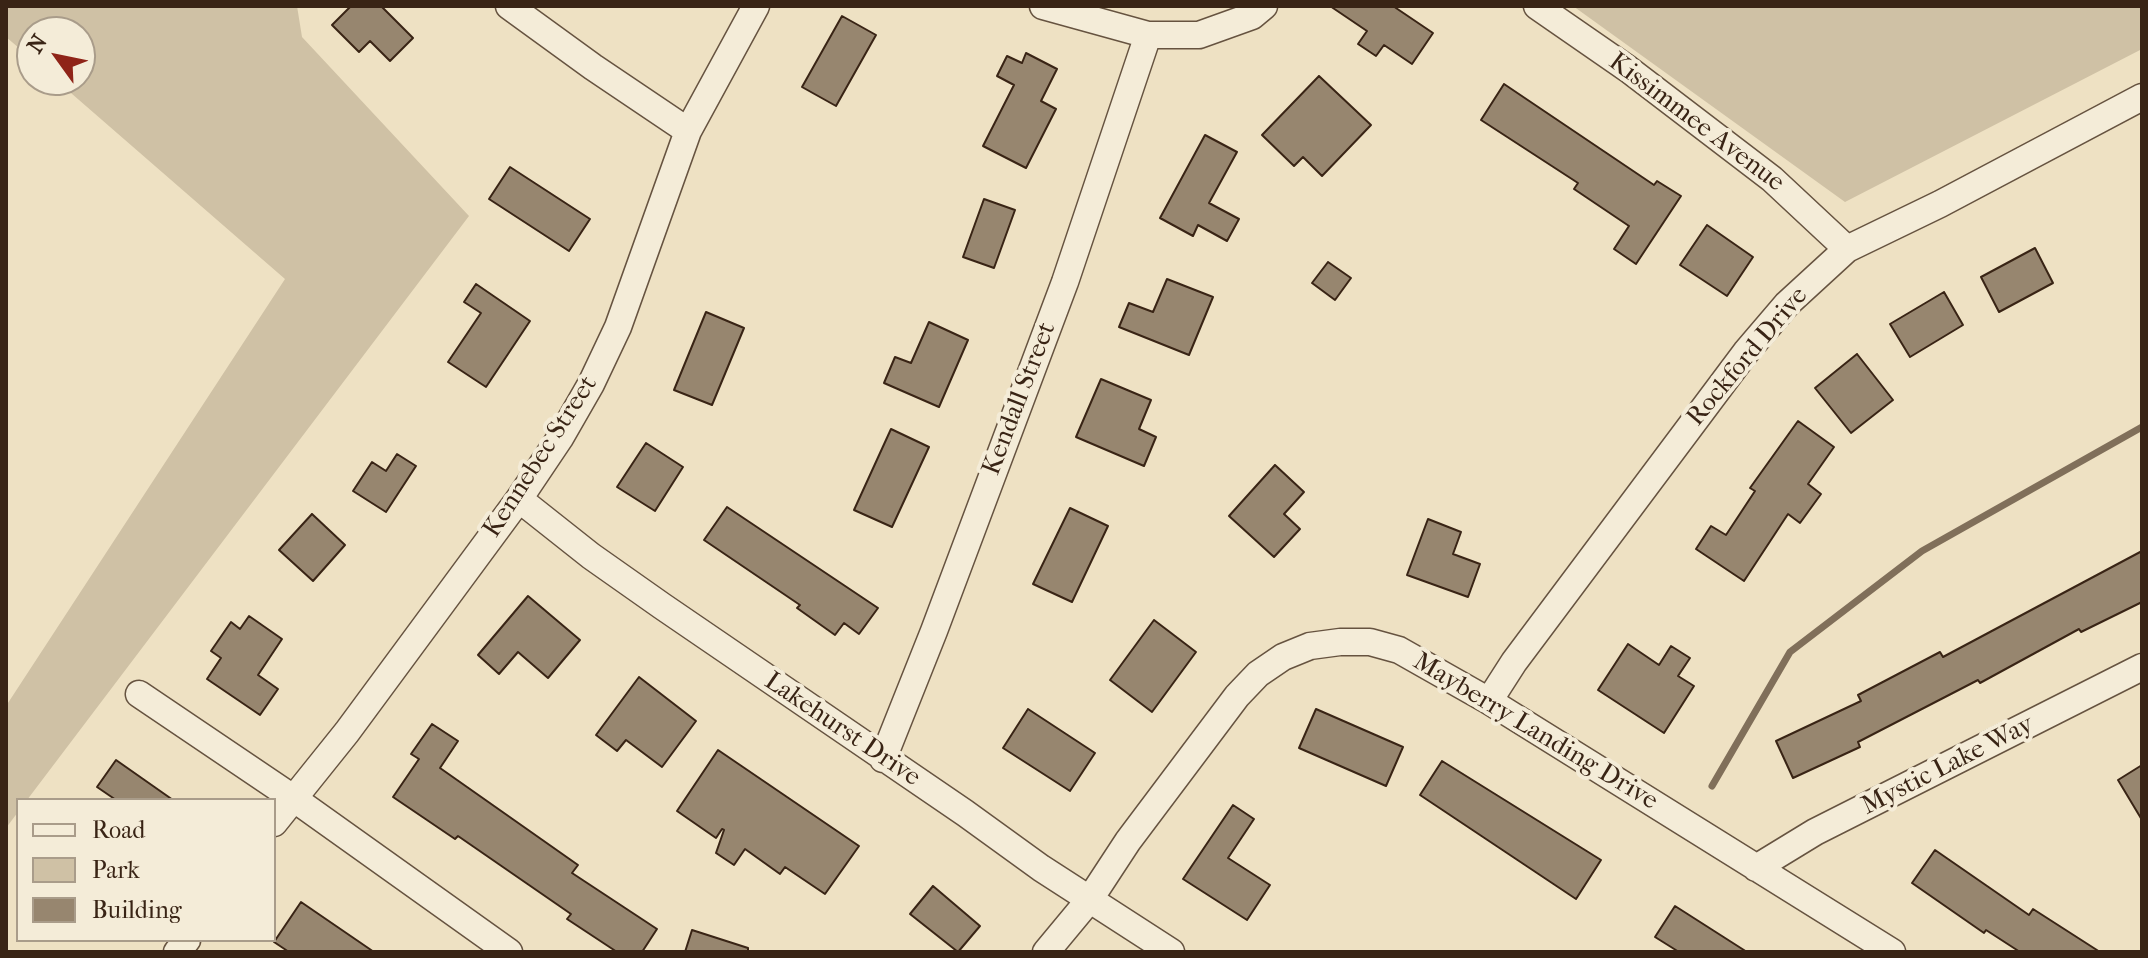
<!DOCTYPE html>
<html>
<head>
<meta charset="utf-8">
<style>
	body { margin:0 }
	#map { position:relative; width:2148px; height:958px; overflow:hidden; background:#eee1c3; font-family:"IM FELL French Canon",serif }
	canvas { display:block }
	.frame { position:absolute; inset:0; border:8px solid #392415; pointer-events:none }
	.legend { position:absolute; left:16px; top:798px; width:260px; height:144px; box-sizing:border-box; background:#f4ecd8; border:2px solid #a99c8a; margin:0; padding:10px 14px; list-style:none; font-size:24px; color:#392415 }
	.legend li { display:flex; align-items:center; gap:16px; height:40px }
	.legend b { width:40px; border:2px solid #a99c8a }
	.north { position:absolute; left:16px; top:16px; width:80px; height:80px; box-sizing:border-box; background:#f4ecd8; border:2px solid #a99c8a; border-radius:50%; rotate:303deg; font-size:22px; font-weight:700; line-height:32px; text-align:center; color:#392415 }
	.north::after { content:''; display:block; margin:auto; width:28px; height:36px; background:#8f2418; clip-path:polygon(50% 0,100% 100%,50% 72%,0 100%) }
</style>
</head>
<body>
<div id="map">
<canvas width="2148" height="958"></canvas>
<div class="frame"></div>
<ul class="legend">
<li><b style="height:10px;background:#f4ecd8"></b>Road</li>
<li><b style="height:22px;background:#cfc1a5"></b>Park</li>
<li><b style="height:22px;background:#97866f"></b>Building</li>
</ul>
<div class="north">N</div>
</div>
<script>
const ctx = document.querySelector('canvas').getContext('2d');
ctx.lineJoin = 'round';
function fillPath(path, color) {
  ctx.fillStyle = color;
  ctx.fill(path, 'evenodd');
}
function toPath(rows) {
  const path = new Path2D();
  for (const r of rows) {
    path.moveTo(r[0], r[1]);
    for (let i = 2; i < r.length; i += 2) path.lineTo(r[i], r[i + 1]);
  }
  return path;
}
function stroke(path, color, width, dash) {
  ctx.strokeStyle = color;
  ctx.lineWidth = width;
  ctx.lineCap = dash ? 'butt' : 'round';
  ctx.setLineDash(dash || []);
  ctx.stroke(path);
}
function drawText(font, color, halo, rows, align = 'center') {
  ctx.font = font + ' "IM FELL French Canon",serif';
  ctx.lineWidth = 8;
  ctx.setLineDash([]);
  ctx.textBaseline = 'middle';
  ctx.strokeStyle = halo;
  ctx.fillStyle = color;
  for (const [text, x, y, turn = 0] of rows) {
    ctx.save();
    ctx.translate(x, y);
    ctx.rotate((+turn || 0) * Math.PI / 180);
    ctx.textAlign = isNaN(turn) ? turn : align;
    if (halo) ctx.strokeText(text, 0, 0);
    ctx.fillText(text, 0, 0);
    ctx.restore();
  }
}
const green = toPath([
	[6,6,297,6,302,37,469,216,27,800,18,800,18,812,6,828,6,706,285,279,56,80,80,80,80,32,32,32,32,59,6,37],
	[1573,6,2142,6,2142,49,1845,202]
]);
const stream = toPath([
	[1712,786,1790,652,1922,551,2142,427]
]);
const building = toPath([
	[351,6,381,6,413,38,390,61,370,41,359,52,332,25,351,6],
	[1330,6,1393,6,1433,33,1412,64,1384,45,1376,56,1358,44,1367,31,1330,6],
	[842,16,876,35,836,106,802,87,842,16],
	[1026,53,1057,69,1041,101,1056,109,1026,168,983,146,1014,85,997,76,1007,56,1022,63,1026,53],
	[1319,76,1371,125,1322,176,1303,157,1294,166,1262,135,1319,76],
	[1504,84,1654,185,1657,181,1681,196,1636,264,1614,249,1629,226,1574,189,1578,183,1481,120,1504,84],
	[1205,135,1237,152,1209,203,1239,219,1227,241,1198,225,1193,236,1160,218,1205,135],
	[510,167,590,219,569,251,489,199,510,167],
	[984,199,1015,210,994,268,963,257,984,199],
	[1707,225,1753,257,1727,296,1680,265,1707,225],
	[2035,248,2053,283,1999,312,1981,277,2035,248],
	[1328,262,1351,278,1335,300,1312,283,1328,262],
	[1167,279,1213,297,1189,355,1119,327,1129,303,1153,312,1167,279],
	[476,284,530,321,486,387,448,362,481,313,464,302,476,284],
	[1944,292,1963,325,1910,357,1890,324,1944,292],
	[706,312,744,328,712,405,674,390,706,312],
	[929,322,968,340,939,407,884,383,895,357,911,363,929,322],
	[1857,354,1893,400,1851,433,1815,388,1857,354],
	[1101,379,1151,400,1139,429,1156,437,1144,466,1076,437,1101,379],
	[1798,421,1834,447,1808,484,1821,494,1800,523,1788,514,1744,581,1696,549,1711,526,1726,535,1755,491,1750,488,1798,421],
	[891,429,929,447,892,527,854,510,891,429],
	[646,443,683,467,655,511,617,487,646,443],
	[397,454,416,466,386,512,353,491,372,462,386,471,397,454],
	[1275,465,1304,492,1284,514,1300,529,1274,557,1229,516,1275,465],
	[727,507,878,608,859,634,844,623,835,635,797,608,800,605,704,540,727,507],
	[1070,508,1108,526,1072,602,1033,584,1070,508],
	[312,514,345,545,313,581,279,550,312,514],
	[1428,519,1461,532,1453,554,1480,564,1468,597,1407,575,1428,519],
	[2142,551,2142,602,2081,632,2079,629,1980,683,1978,680,1858,742,1860,747,1793,778,1776,741,1861,701,1858,695,1940,652,1943,657,2142,551],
	[528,596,580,640,548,678,518,652,499,674,478,655,528,596],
	[249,616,282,639,258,675,278,689,260,715,207,679,221,658,211,651,231,622,240,629,249,616],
	[1154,620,1196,652,1152,712,1110,680,1154,620],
	[1628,644,1659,665,1671,646,1690,658,1678,676,1694,686,1664,733,1598,690,1628,644],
	[639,677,696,721,662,767,626,740,617,751,596,735,639,677],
	[1028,709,1095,753,1070,791,1003,748,1028,709],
	[1316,709,1403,747,1386,786,1299,748,1316,709],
	[432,724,458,741,440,768,578,865,572,873,657,929,642,952,617,952,567,919,571,914,458,836,455,839,393,797,419,759,411,754,432,724],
	[718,750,859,846,825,894,785,867,780,874,745,849,734,865,716,853,724,830,722,829,716,838,677,811,718,750],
	[116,760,173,800,116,800,97,787,116,760],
	[1442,761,1601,860,1576,899,1420,795,1442,761],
	[2142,765,2142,820,2118,780,2142,765],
	[1233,805,1254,819,1228,858,1270,885,1247,920,1183,879,1233,805],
	[1935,850,2029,915,2033,909,2100,952,2020,952,1986,930,1984,933,1912,883,1935,850],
	[933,886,980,926,958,952,910,914,933,886],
	[301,902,374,952,289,952,274,942,301,902],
	[1675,906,1747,952,1679,952,1655,937,1675,906],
	[692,930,748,948,748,952,685,952,692,930]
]);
const street = toPath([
	[509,6,593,67,688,131],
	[1043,6,1148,35,1199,35,1252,16,1264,6],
	[1537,6,1628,69,1772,179,1847,249],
	[519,499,591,556,662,606,965,813,1041,868,1171,952],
	[139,694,293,798,509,952],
	[1489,701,1514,662,1746,352,1787,304,1847,249,1940,204,2142,97],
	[883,759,934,631,1065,282,1148,35],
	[274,823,347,732,519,499,560,438,591,384,618,327,688,131,756,6],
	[1756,868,1815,832,2142,667],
	[177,952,187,940],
	[1046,952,1090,899,1128,841,1237,696,1258,674,1283,657,1310,646,1340,642,1370,642,1399,650,1489,701,1892,952]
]);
const streetNames = [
	["Kissimmee Avenue",1696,123,37],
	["Rockford Drive",1748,357,-50],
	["Kendall Street",1020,399,-69],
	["Kennebec Street",541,457,-57],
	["Lakehurst Drive",842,730,34],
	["Mayberry Landing Drive",1535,732,31],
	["Mystic Lake Way",1948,766,-27]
];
fillPath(green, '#cfc1a5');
stroke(stream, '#806f5a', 7);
fillPath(building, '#97866f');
stroke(building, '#392415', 2);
stroke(street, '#665340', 29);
stroke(street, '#f4ecd8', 26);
drawText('26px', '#392415', '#f4ecd8', streetNames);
</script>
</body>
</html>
